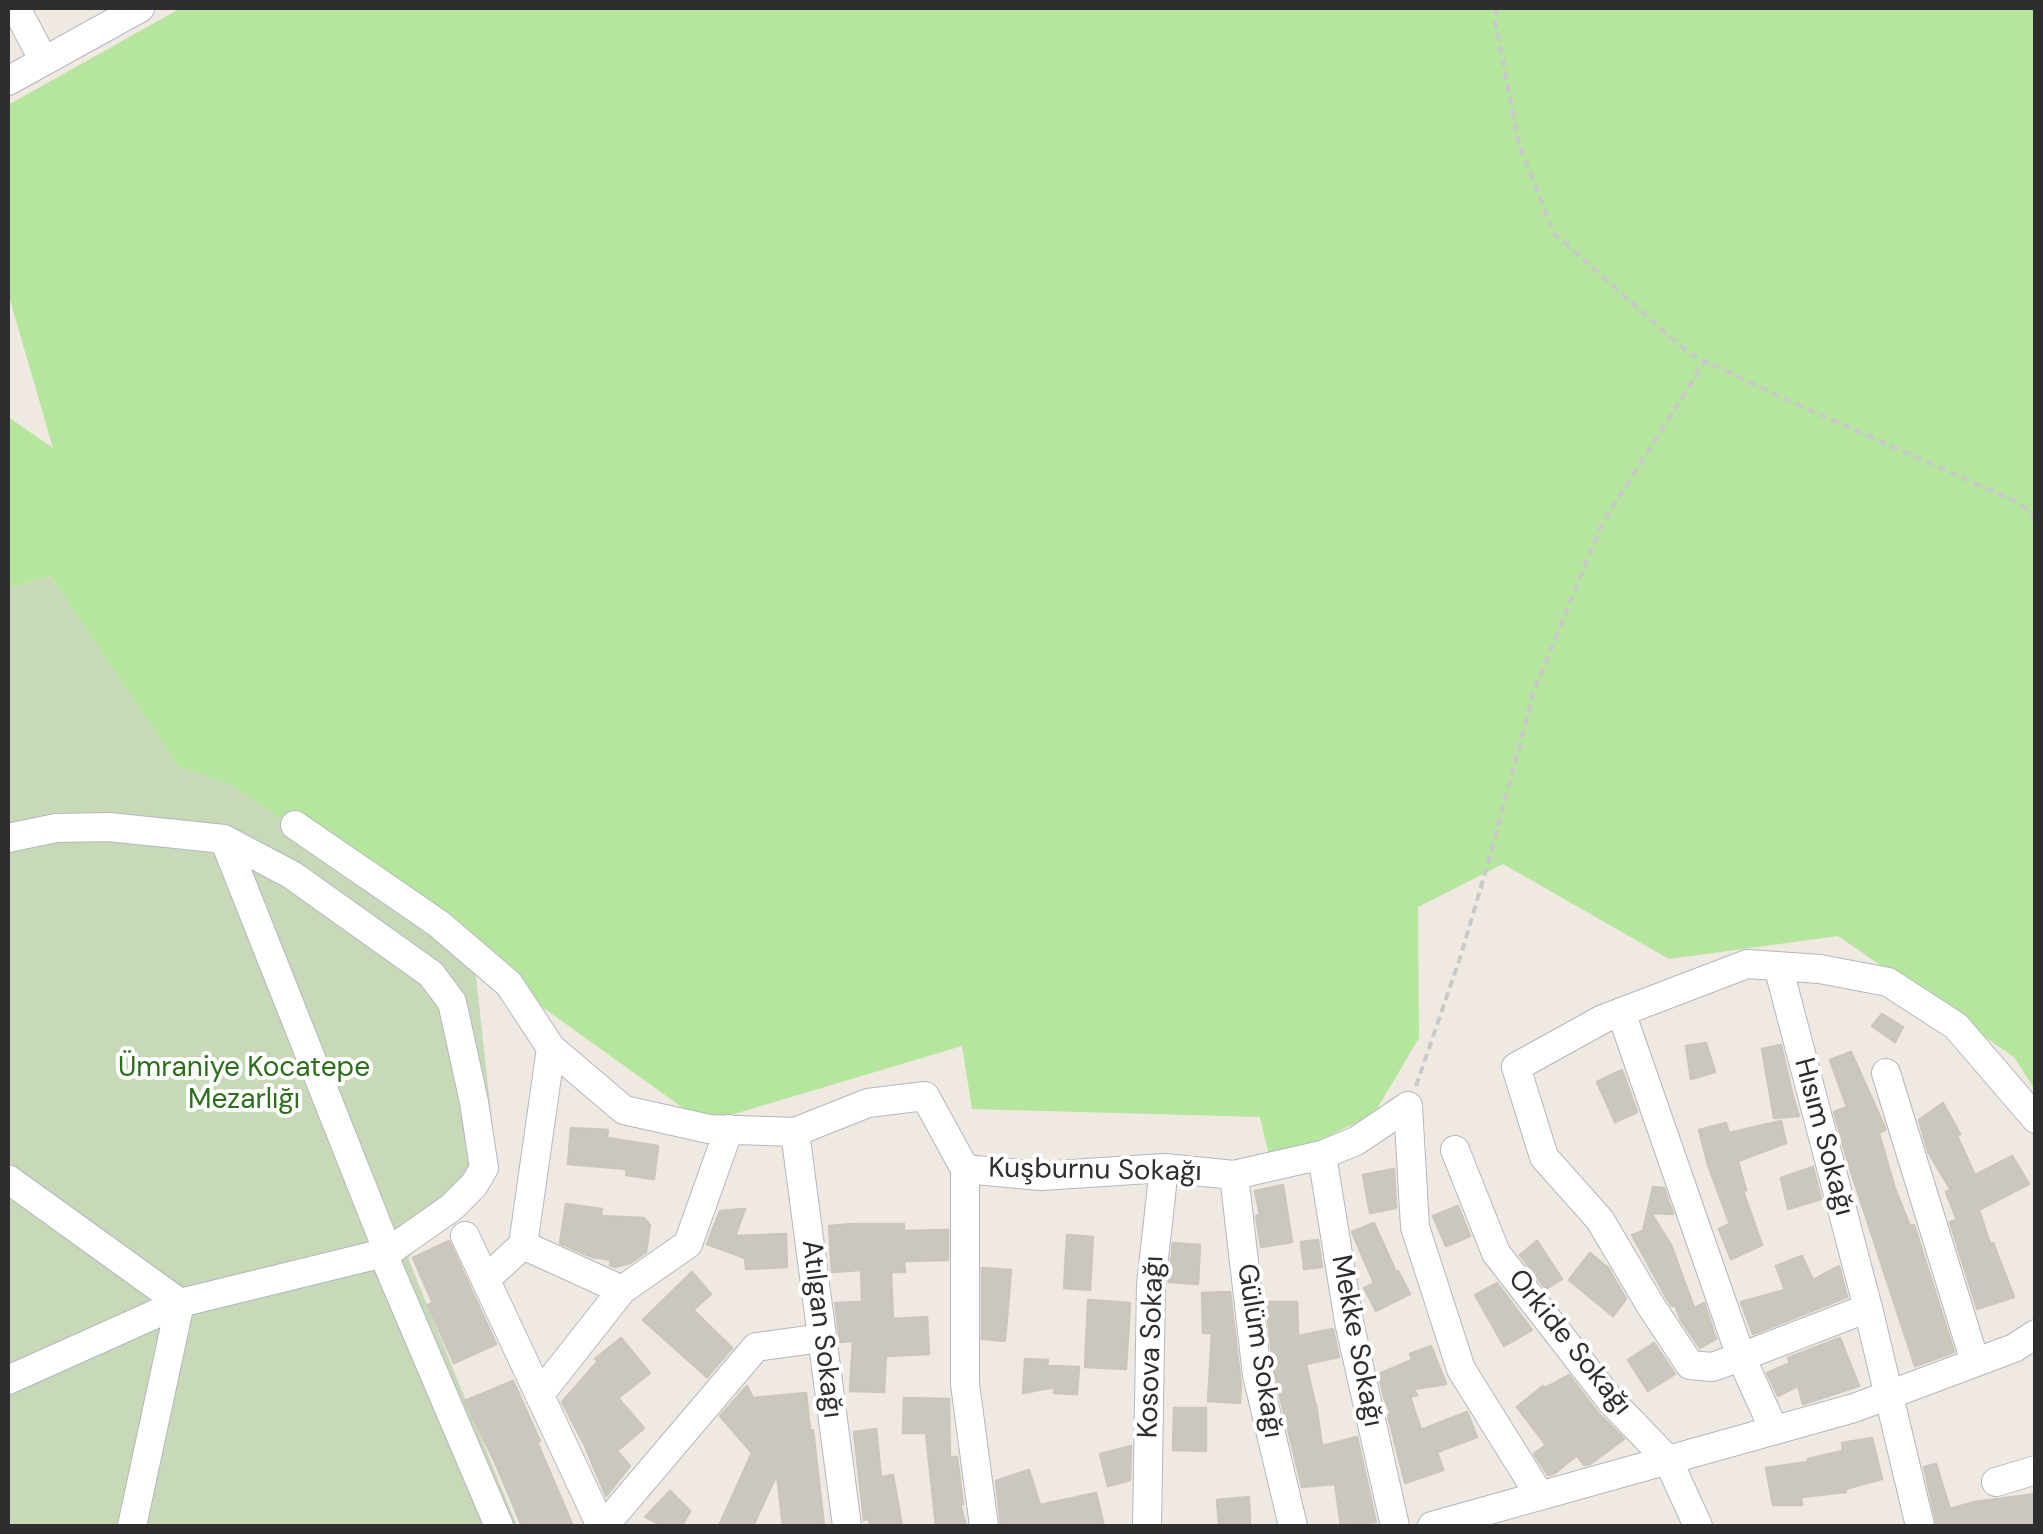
<!DOCTYPE html>
<html>
<head>
<meta charset="utf-8">
<style>
	body { margin:0 }
	#map { position:relative; width:2043px; height:1534px; overflow:hidden; background:#efe9e1; font-family:"DM Sans",sans-serif }
	canvas { display:block }
	.frame { position:absolute; inset:0; border:10px solid #2e2e2e; pointer-events:none }
</style>
</head>
<body>
<div id="map">
<canvas width="2043" height="1534"></canvas>
<div class="frame"></div>
</div>
<script>
const ctx = document.querySelector('canvas').getContext('2d');
ctx.lineJoin = 'round';
function fillPath(path, color) {
  ctx.fillStyle = color;
  ctx.fill(path, 'evenodd');
}
function toPath(rows) {
  const path = new Path2D();
  for (const r of rows) {
    path.moveTo(r[0], r[1]);
    for (let i = 2; i < r.length; i += 2) path.lineTo(r[i], r[i + 1]);
  }
  return path;
}
function stroke(path, color, width, dash) {
  ctx.strokeStyle = color;
  ctx.lineWidth = width;
  ctx.lineCap = dash ? 'butt' : 'round';
  ctx.setLineDash(dash || []);
  ctx.stroke(path);
}
function drawText(font, color, halo, rows, align = 'center') {
  ctx.font = font + ' "DM Sans",sans-serif';
  ctx.lineWidth = 8;
  ctx.setLineDash([]);
  ctx.textBaseline = 'middle';
  ctx.strokeStyle = halo;
  ctx.fillStyle = color;
  for (const [text, x, y, turn = 0] of rows) {
    ctx.save();
    ctx.translate(x, y);
    ctx.rotate((+turn || 0) * Math.PI / 180);
    ctx.textAlign = isNaN(turn) ? turn : align;
    if (halo) ctx.strokeText(text, 0, 0);
    ctx.fillText(text, 0, 0);
    ctx.restore();
  }
}
const green = toPath([
	[181,8,2035,8,2035,1090,2014,1057,1838,936,1669,959,1503,864,1418,907,1419,1038,1374,1114,1271,1164,1260,1117,972,1109,962,1046,704,1123,234,786,179,767,50,576,8,589,8,417,53,448,8,293,8,105]
]);
const cemetery = toPath([
	[50,576,179,767,234,786,474,958,497,1168,408,1258,517,1526,8,1526,8,589]
]);
const building = toPath([
	[1882,1014,1903,1027,1895,1042,1872,1026,1882,1014],
	[1706,1043,1715,1072,1691,1079,1686,1046,1706,1043],
	[1781,1045,1792,1093,1799,1116,1774,1118,1762,1049,1781,1045],
	[1851,1052,1885,1128,1885,1130,1879,1133,1895,1189,1910,1226,1914,1225,1954,1352,1915,1366,1847,1159,1834,1112,1847,1107,1830,1060,1851,1052],
	[1622,1070,1637,1112,1615,1122,1597,1082,1622,1070],
	[1943,1103,1960,1134,1957,1136,1975,1175,2012,1156,2029,1184,1979,1210,1990,1244,1993,1243,2014,1297,1977,1309,1950,1222,1957,1220,1946,1192,1951,1190,1928,1152,1919,1120,1943,1103],
	[1781,1121,1786,1143,1738,1161,1746,1190,1743,1191,1762,1245,1731,1259,1719,1229,1730,1224,1708,1165,1699,1130,1726,1123,1729,1133,1781,1121],
	[571,1128,608,1130,607,1138,658,1146,654,1179,626,1175,627,1169,568,1164,571,1128],
	[1813,1167,1821,1199,1788,1209,1781,1178,1813,1167],
	[1394,1169,1396,1208,1370,1213,1363,1175,1394,1169],
	[1283,1185,1292,1242,1261,1247,1256,1216,1260,1215,1255,1191,1283,1185],
	[1653,1187,1664,1188,1673,1214,1651,1213,1671,1245,1694,1308,1704,1303,1716,1339,1700,1348,1681,1320,1675,1305,1672,1306,1666,1297,1632,1235,1643,1231,1653,1187],
	[566,1204,602,1209,601,1216,644,1218,650,1225,646,1252,630,1263,615,1267,610,1265,611,1260,592,1257,560,1243,566,1204],
	[1458,1206,1470,1236,1446,1246,1433,1216,1458,1206],
	[745,1209,735,1236,786,1234,787,1267,746,1269,745,1258,707,1244,720,1211,745,1209],
	[1374,1223,1396,1272,1398,1271,1410,1294,1376,1311,1364,1288,1374,1283,1352,1232,1374,1223],
	[853,1224,904,1224,904,1231,948,1230,948,1260,904,1261,905,1272,891,1272,893,1319,927,1317,929,1354,886,1356,884,1392,850,1391,853,1341,840,1342,835,1303,862,1302,861,1270,832,1272,829,1226,853,1224],
	[1067,1235,1093,1237,1090,1290,1064,1288,1067,1235],
	[1318,1240,1322,1267,1304,1269,1301,1242,1318,1240],
	[449,1241,496,1344,454,1363,428,1305,433,1303,413,1258,449,1241],
	[1537,1241,1562,1279,1546,1289,1520,1255,1537,1241],
	[1173,1243,1200,1245,1198,1284,1169,1282,1173,1243],
	[1590,1253,1608,1268,1626,1299,1613,1316,1569,1280,1590,1253],
	[1802,1256,1813,1280,1839,1266,1847,1297,1753,1334,1741,1302,1785,1290,1776,1266,1802,1256],
	[982,1268,1011,1270,1005,1341,982,1339,982,1268],
	[692,1272,711,1294,693,1310,732,1348,707,1377,643,1320,692,1272],
	[1497,1283,1532,1330,1504,1346,1475,1295,1497,1283],
	[1230,1292,1241,1385,1240,1403,1208,1401,1212,1333,1203,1333,1202,1293,1230,1292],
	[1088,1300,1130,1303,1126,1369,1085,1367,1088,1300],
	[1266,1302,1297,1302,1298,1336,1333,1329,1339,1357,1306,1364,1315,1404,1316,1404,1322,1446,1357,1437,1376,1522,1341,1526,1335,1484,1302,1487,1274,1372,1266,1302],
	[621,1338,650,1373,618,1398,644,1428,617,1451,630,1466,606,1496,585,1446,562,1402,598,1361,595,1359,621,1338],
	[1840,1338,1859,1386,1803,1404,1798,1386,1778,1396,1767,1373,1790,1363,1788,1358,1840,1338],
	[1654,1343,1675,1374,1648,1391,1628,1360,1654,1343],
	[1431,1346,1446,1384,1414,1389,1417,1395,1410,1397,1421,1430,1467,1412,1477,1437,1437,1452,1443,1470,1405,1483,1388,1415,1391,1414,1384,1398,1379,1374,1412,1360,1410,1354,1431,1346],
	[1025,1359,1048,1360,1047,1366,1079,1367,1077,1394,1054,1393,1055,1387,1023,1393,1025,1359],
	[1569,1375,1597,1412,1624,1439,1590,1464,1584,1465,1577,1455,1555,1473,1548,1475,1534,1454,1546,1445,1517,1407,1543,1386,1545,1388,1569,1375],
	[513,1381,540,1441,537,1442,573,1526,522,1526,495,1462,465,1401,513,1381],
	[747,1386,753,1398,806,1393,810,1430,813,1430,824,1526,783,1526,777,1474,753,1526,719,1526,752,1453,720,1416,747,1386],
	[904,1398,949,1399,950,1457,957,1457,963,1504,960,1504,966,1526,936,1526,926,1433,903,1433,904,1398],
	[1174,1408,1206,1408,1206,1451,1173,1450,1174,1408],
	[876,1429,881,1477,893,1475,902,1526,870,1526,869,1519,864,1520,854,1432,876,1429],
	[1872,1438,1882,1479,1845,1489,1846,1492,1801,1497,1802,1505,1773,1505,1766,1468,1808,1462,1808,1459,1843,1451,1842,1443,1872,1438],
	[1131,1446,1130,1480,1108,1486,1100,1454,1131,1446],
	[1936,1464,1950,1509,1975,1502,2036,1494,2036,1526,1937,1526,1924,1467,1936,1464],
	[1029,1470,1040,1505,1096,1493,1104,1526,1001,1526,996,1481,1029,1470],
	[670,1491,690,1511,682,1526,663,1526,645,1517,670,1491],
	[1249,1497,1250,1526,1219,1526,1217,1500,1249,1497]
]);
const path = toPath([
	[1498,8,1495,20,1519,144,1554,233,1688,353,1785,399,2019,503,2036,518],
	[1416,1086,1460,958,1489,860,1534,691,1601,526,1705,361]
]);
const minor = toPath([
	[16,8,44,61],
	[8,81,140,8],
	[295,825,439,924,509,984,551,1048],
	[8,838,56,828,109,827,224,839,292,875,431,974,452,1002,474,1102,484,1168,474,1185,452,1207,388,1252,387,1263,499,1526],
	[1778,966,1868,1308],
	[1621,1012,1741,1357,1868,1308,1920,1526],
	[1886,1073,1975,1362],
	[1408,1106,1415,1227,1461,1369,1540,1496],
	[795,1132,847,1526],
	[1455,1150,1496,1253,1611,1401,1668,1460,1698,1526],
	[1322,1155,1349,1322,1395,1526],
	[965,1169,965,1384,984,1526],
	[1234,1175,1257,1375,1293,1526],
	[8,1179,180,1303,132,1526],
	[465,1236,601,1526],
	[523,1245,622,1290,540,1394],
	[486,1279,523,1245,551,1048,624,1110,709,1129,795,1132,868,1103,925,1096,965,1169,1041,1176,1164,1168,1234,1175,1322,1155,1356,1141,1408,1106],
	[622,1290,688,1244,729,1129],
	[8,1380,180,1303,388,1252,224,839],
	[1774,1430,1741,1357,1712,1367,1690,1365,1651,1306,1600,1220,1544,1157,1516,1067,1603,1019,1747,964,1820,969,1888,982,1956,1026,2036,1119],
	[1996,1482,2036,1470],
	[604,1526,756,1347,822,1338],
	[1147,1526,1151,1285,1164,1168],
	[1432,1526,1854,1408,2014,1348,2036,1334]
]);
const parkNames = [
	["Ümraniye Kocatepe",244,1069],
	["Mezarlığı",244,1101]
];
const streetNames = [
	["Hısım Sokağı",1823,1137,75],
	["Kuşburnu Sokağı",1095,1171,1],
	["Atılgan Sokağı",821,1329,83],
	["Mekke Sokağı",1356,1341,79],
	["Orkide Sokağı",1569,1343,51],
	["Kosova Sokağı",1152,1347,-88],
	["Gülüm Sokağı",1259,1351,81]
];
fillPath(green, '#b6e59e');
fillPath(cemetery, '#c8d9b8');
fillPath(building, '#cbc7bf');
stroke(building, '#cbc5ba', 2.5);
stroke(minor, '#b4b7c1', 30);
stroke(path, '#c9c9c9', 4, [8, 5]);
stroke(minor, '#fff', 28);
drawText('28px', '#2c6e1b', '#fff', parkNames);
drawText('28px', '#2e2e2e', '#fff', streetNames);
</script>
</body>
</html>
